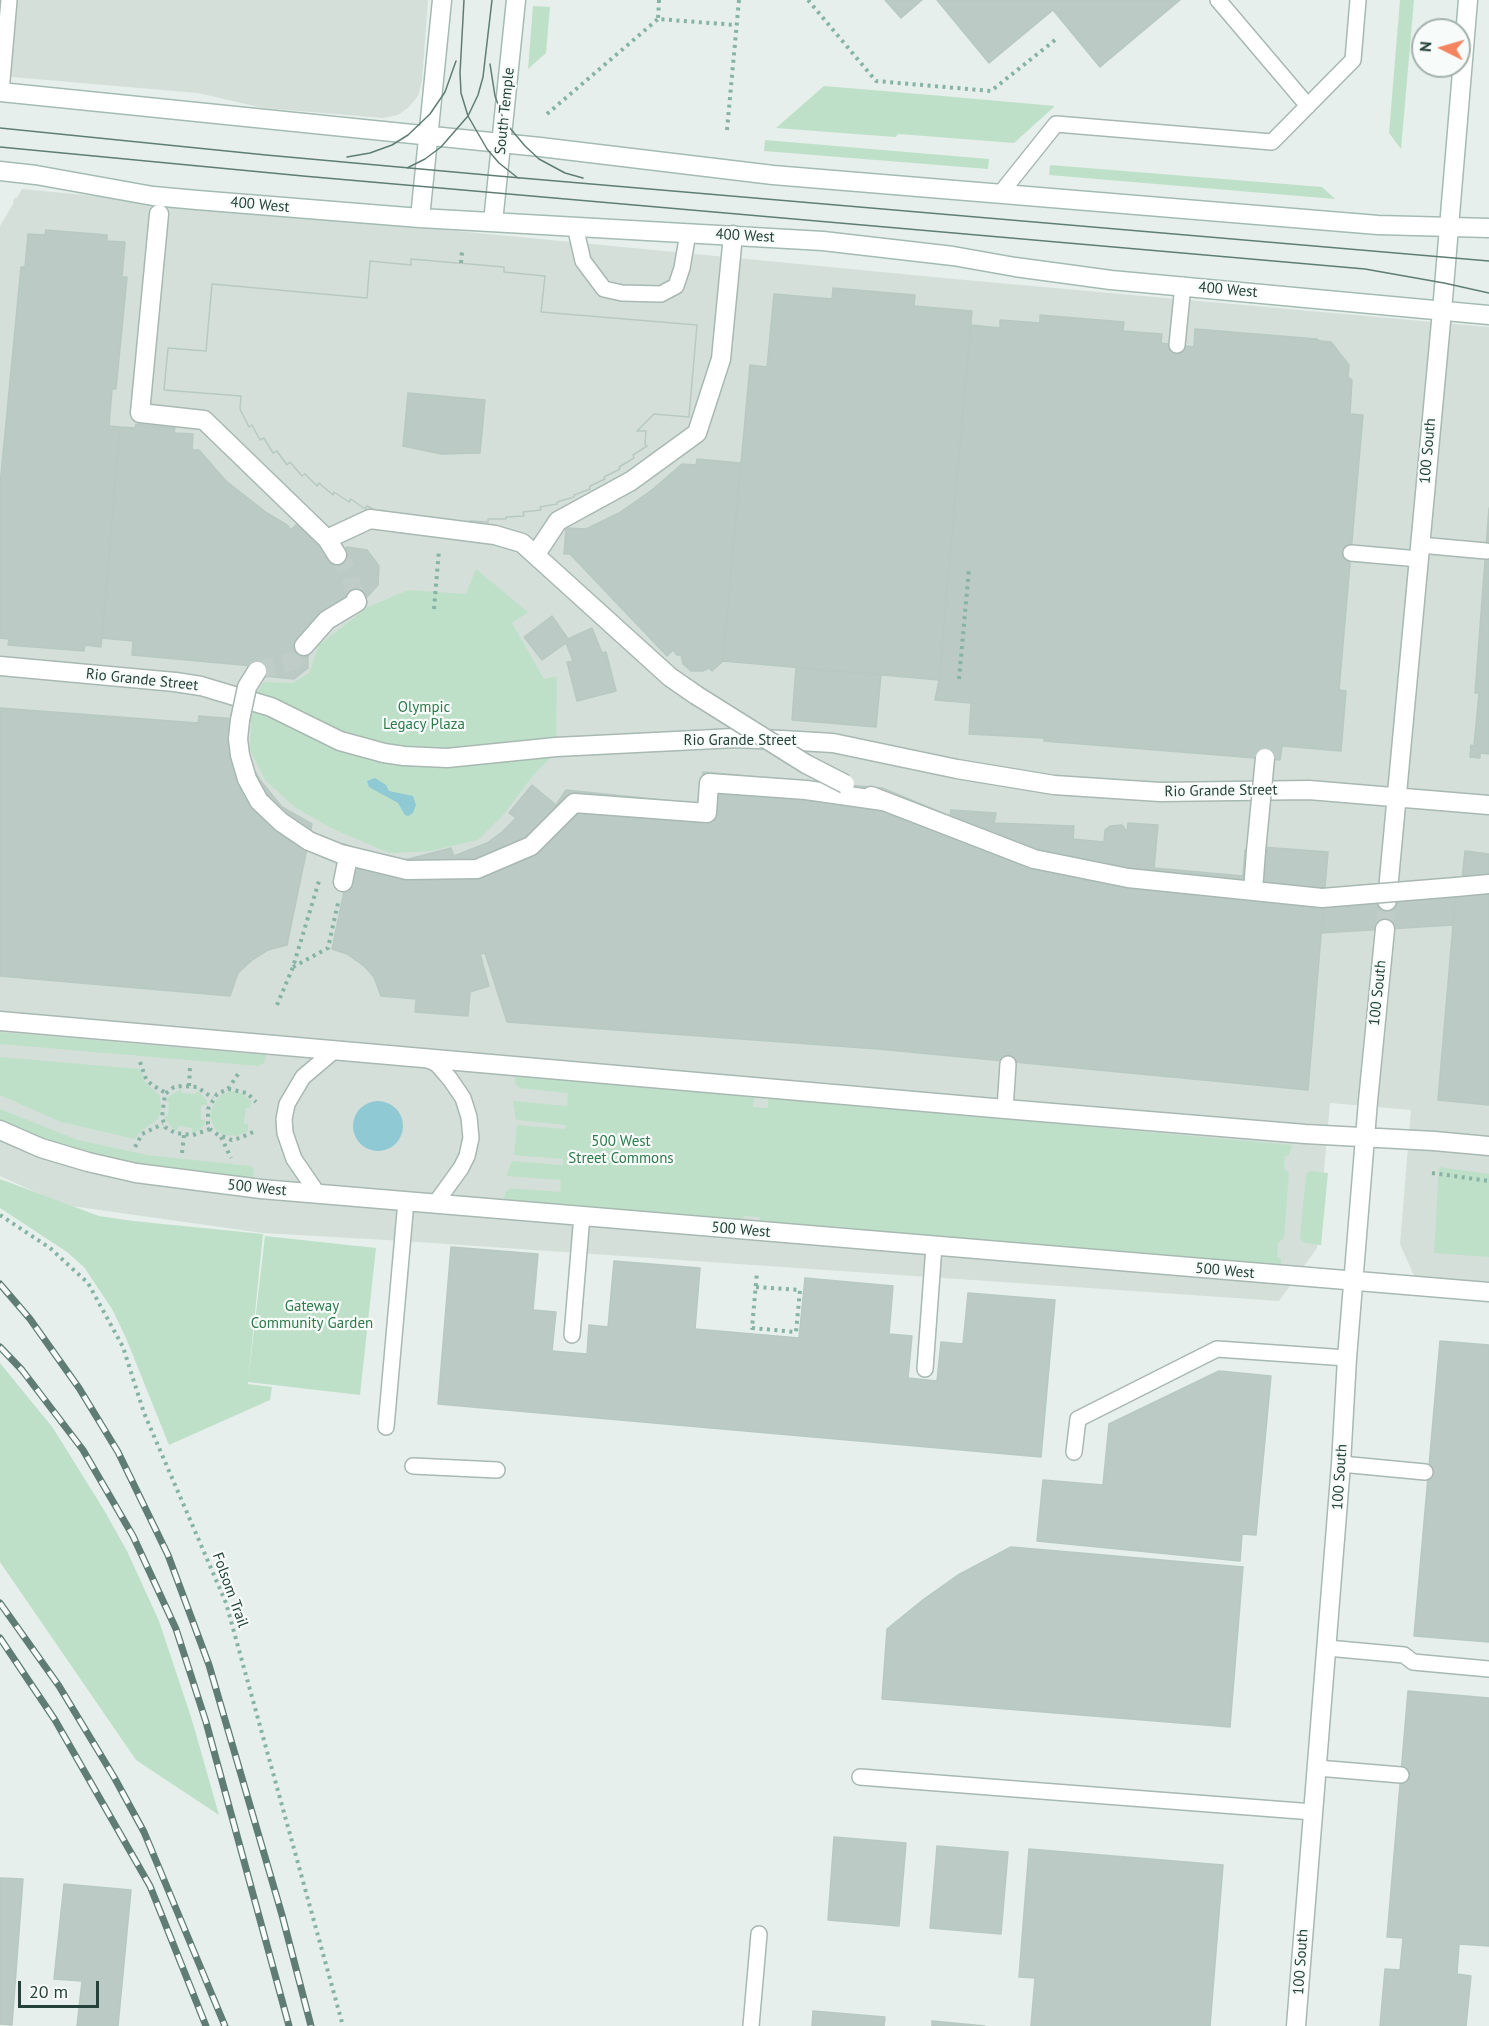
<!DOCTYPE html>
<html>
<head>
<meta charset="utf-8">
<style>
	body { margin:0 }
	#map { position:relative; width:1489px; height:2026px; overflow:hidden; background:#e6efeb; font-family:"PT Sans",sans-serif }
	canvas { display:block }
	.north { position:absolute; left:1411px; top:18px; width:60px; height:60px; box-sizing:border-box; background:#f7fbf9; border:2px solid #a3b1ad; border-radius:50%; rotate:275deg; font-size:16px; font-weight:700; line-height:24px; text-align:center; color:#24423a }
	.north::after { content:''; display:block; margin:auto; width:21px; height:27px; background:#f4845f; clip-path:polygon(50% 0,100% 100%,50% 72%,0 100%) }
	.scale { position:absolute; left:18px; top:1981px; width:81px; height:27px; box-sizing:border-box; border:3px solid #24423a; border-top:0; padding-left:8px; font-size:18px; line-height:21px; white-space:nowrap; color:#24423a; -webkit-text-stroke:4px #f7fbf9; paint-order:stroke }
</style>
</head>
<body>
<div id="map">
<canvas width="1489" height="2026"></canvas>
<div class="north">N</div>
<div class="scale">20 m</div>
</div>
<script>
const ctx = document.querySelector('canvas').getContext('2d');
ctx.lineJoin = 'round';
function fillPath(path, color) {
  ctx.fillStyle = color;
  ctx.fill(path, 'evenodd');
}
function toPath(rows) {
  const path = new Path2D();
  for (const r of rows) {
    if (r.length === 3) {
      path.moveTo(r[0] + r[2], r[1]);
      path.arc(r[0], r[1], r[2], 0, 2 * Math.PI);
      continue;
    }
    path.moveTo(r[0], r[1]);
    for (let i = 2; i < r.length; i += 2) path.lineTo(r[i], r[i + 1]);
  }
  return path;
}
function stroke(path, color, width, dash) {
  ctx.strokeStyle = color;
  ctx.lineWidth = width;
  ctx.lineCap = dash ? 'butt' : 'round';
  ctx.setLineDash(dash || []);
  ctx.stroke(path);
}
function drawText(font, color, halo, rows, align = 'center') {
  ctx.font = font + ' "PT Sans",sans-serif';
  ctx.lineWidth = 4.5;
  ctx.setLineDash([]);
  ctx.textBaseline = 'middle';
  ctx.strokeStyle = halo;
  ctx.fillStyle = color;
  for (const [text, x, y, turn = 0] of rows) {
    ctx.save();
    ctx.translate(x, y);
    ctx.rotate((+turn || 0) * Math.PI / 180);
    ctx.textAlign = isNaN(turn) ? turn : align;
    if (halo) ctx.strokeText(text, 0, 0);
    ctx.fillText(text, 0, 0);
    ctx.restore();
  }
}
const built = toPath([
	[0,0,428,0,422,81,418,96,409,107,398,115,383,118,263,108,198,93,0,76],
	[22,189,954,279,1489,327,1489,1284,1415,1278,1400,1244,1411,1110,1330,1103,1317,1248,1279,1301,403,1241,263,1233,64,1205,0,1176,0,226,13,204,14,198,17,198]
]);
const green = toPath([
	[1400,0,1414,0,1401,149,1389,133],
	[533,6,550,7,546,53,528,69],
	[824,86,943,96,1055,106,1014,143,899,134,895,137,776,128],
	[765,140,989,159,988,169,764,151],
	[1050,165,1322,187,1335,199,1049,175],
	[476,569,528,612,512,623,544,679,557,676,556,747,552,756,531,778,504,814,478,840,431,851,389,853,331,828,296,808,266,781,250,750,252,700,264,682,293,683,309,673,319,645,368,607,408,590,466,594],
	[0,1032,266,1055,265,1062,259,1066,0,1044],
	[0,1057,140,1069,144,1081,160,1096,161,1109,158,1119,140,1132,135,1139,61,1122,0,1095],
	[515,1076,754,1097,753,1107,768,1108,768,1098,1292,1145,1289,1155,1285,1156,1284,1169,1289,1173,1284,1238,1278,1243,1277,1257,1281,1258,1281,1268,759,1223,760,1217,744,1216,743,1221,504,1200,505,1193,510,1188,560,1192,561,1180,506,1176,512,1161,563,1165,563,1159,514,1155,517,1125,565,1129,566,1125,516,1120,513,1101,567,1106,568,1093,519,1088,515,1083],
	[181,1089,182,1093,196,1094,196,1092,199,1092,207,1101,207,1105,201,1105,201,1120,205,1120,205,1124,199,1130,192,1133,192,1128,178,1126,177,1130,174,1130,165,1119,165,1116,168,1116,169,1102,166,1101,168,1097],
	[232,1091,243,1094,252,1102,250,1108,246,1108,244,1123,248,1124,248,1131,237,1136,224,1135,218,1132,214,1127,210,1116,211,1110,218,1098,223,1094],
	[0,1109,78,1140,147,1155,251,1166,254,1169,253,1178,142,1167,59,1147,0,1122],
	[1439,1167,1489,1174,1489,1257,1434,1253],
	[1310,1171,1328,1173,1321,1245,1304,1243,1300,1238,1306,1174],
	[0,1179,99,1216,133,1221,263,1234,248,1382,265,1236,376,1248,360,1395,248,1382,248,1384,272,1387,270,1400,169,1445,126,1338,112,1309,84,1267,67,1252,0,1208],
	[0,1363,53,1428,104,1510,127,1551,159,1621,192,1720,219,1815,136,1760,0,1562]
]);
const water = toPath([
	[375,778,386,785,389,791,413,796,416,805,413,813,408,816,405,815,398,803,369,787,367,781],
	[378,1126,25]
]);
const building = toPath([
	[885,0,922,0,901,18,885,0],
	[937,0,1180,0,1100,67,1053,10,989,63,937,0],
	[46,230,107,235,107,241,125,242,122,277,127,277,116,389,112,389,109,426,120,427,101,647,85,645,84,651,8,645,9,639,0,638,0,485,21,267,25,267,28,234,45,235,46,230],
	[411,259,504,267,504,272,545,276,541,312,697,325,689,417,654,414,637,431,646,431,645,444,647,446,633,455,634,458,619,467,620,469,604,477,605,479,590,486,590,489,574,495,574,497,557,502,557,504,540,507,541,510,523,512,524,516,506,517,506,519,488,519,488,522,469,521,470,529,398,517,382,510,381,513,367,506,365,509,351,499,349,502,334,492,333,495,319,483,317,486,305,474,302,476,290,462,287,465,277,451,273,453,264,438,260,440,252,425,249,427,240,409,241,396,164,390,168,348,206,351,212,284,367,298,370,261,411,265,411,259],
	[408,393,485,400,480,453,441,454,403,446,408,393],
	[411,259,504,267,504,272,545,276,541,312,697,325,689,417,654,414,637,431,646,431,645,444,647,446,633,455,634,458,619,467,620,469,604,477,605,479,590,486,590,489,574,495,574,497,557,502,557,504,540,507,541,510,523,512,524,516,506,517,506,519,488,519,488,522,469,521,470,529,398,517,382,510,381,513,367,506,365,509,351,499,349,502,334,492,333,495,319,483,317,486,305,474,302,476,290,462,287,465,277,451,273,453,264,438,260,440,252,425,249,427,240,409,241,396,164,390,168,348,206,351,212,284,367,298,370,261,411,265,411,259],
	[833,288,915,295,914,306,972,311,939,680,723,661,750,365,767,367,774,294,832,299,833,288],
	[1040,315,1124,322,1123,331,1162,334,1161,343,1194,347,1195,329,1317,339,1320,341,1331,342,1349,365,1348,377,1352,380,1350,414,1363,415,1339,690,1346,691,1341,751,1282,746,1280,760,1044,741,1044,738,969,734,971,703,935,700,939,680,971,325,1000,328,1000,320,1040,323,1040,315],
	[136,424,175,428,174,433,193,434,192,450,199,450,226,481,267,513,287,525,291,530,300,521,332,560,347,547,367,550,379,566,378,585,365,599,367,603,340,617,308,651,308,668,294,679,263,676,253,666,132,655,133,641,102,638,120,427,135,428,136,424],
	[697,459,741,463,723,661,712,671,709,668,703,671,691,671,683,664,681,655,677,655,673,650,667,656,570,554,564,554,566,528,586,529,619,513,652,490,682,464,696,465,697,459],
	[1489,508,1489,754,1480,753,1480,758,1470,757,1471,745,1474,746,1479,693,1475,693,1489,508],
	[552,616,568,639,592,628,602,653,606,652,616,691,577,701,567,662,573,661,566,643,542,660,524,637,552,616],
	[796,667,881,675,876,727,792,720,796,667],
	[0,708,198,723,199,716,237,719,252,767,260,780,282,807,312,824,287,945,268,950,252,960,238,973,230,996,0,976,0,708],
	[703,772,882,788,950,816,951,810,996,813,994,823,1074,826,1073,839,1104,842,1105,830,1110,826,1122,825,1127,832,1128,823,1158,825,1154,868,1243,876,1245,850,1262,851,1262,847,1328,852,1308,1090,878,1049,507,1022,485,953,480,954,489,986,470,992,468,1016,415,1012,416,999,381,996,374,977,364,966,347,954,332,949,346,882,335,880,344,844,365,853,401,861,451,848,454,856,487,843,502,832,516,818,509,813,532,785,556,805,566,790,701,804,703,772],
	[1465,851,1489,854,1489,1105,1438,1100,1457,878,1462,878,1465,851],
	[1456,895,1453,925,1321,933,1324,906,1456,895],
	[451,1247,538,1254,533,1310,556,1312,552,1351,587,1354,589,1325,608,1327,614,1261,700,1268,695,1329,799,1338,805,1278,893,1286,889,1334,912,1336,908,1378,937,1381,941,1342,963,1344,968,1293,1055,1300,1041,1457,438,1404,451,1247],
	[1440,1341,1489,1345,1489,1642,1414,1636,1440,1341],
	[1219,1371,1271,1376,1256,1535,1242,1534,1240,1561,1037,1541,1043,1480,1103,1485,1109,1424,1219,1371],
	[1011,1547,1243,1567,1230,1727,882,1699,887,1629,924,1599,958,1575,1011,1547],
	[1408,1691,1489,1698,1489,1946,1459,1944,1457,1974,1471,1976,1466,2026,1380,2026,1385,1969,1400,1970,1403,1938,1387,1937,1408,1691],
	[834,1837,906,1843,899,1926,828,1920,834,1837],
	[937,1846,1008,1852,1001,1934,930,1928,937,1846],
	[1029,1849,1223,1865,1210,2026,1031,2026,1035,1978,1019,1977,1029,1849],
	[0,1878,23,1879,12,2025,0,2024,0,1878],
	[64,1884,131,1890,118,2026,77,2026,82,1981,54,1979,64,1884],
	[813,2011,885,2017,884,2026,812,2026,813,2011],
	[932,2021,985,2026,932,2026,932,2021]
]);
const streetTunnel = toPath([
	[337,555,349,573,356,599],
	[257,671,294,661,304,646],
	[1385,929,1387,901]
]);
const path = toPath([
	[659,0,658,19,736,25],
	[808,0,876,81,991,91,1055,40],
	[547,114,658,19],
	[727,130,739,0],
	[461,263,462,252],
	[434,609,439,550],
	[959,679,969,569],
	[293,967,328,948,338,903],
	[277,1005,293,967,319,881],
	[140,1062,146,1079,152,1085,166,1093],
	[189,1086,190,1067],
	[228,1089,240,1071],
	[210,1129,193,1135,175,1133,165,1127,162,1117,165,1094,174,1087,182,1086,197,1087,213,1098],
	[253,1132,240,1138,232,1140,218,1135,210,1129,208,1124,208,1109,217,1094,228,1089,247,1093,256,1102],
	[221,1137,231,1158],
	[135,1147,142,1134,163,1124],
	[182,1153,184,1135],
	[1432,1173,1489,1181],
	[0,1215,50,1248,88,1283,123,1347,144,1413,226,1603,343,2026],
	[756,1287,800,1290,796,1332,752,1328,757,1272]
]);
const lane = toPath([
	[1218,0,1308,106],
	[1,92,9,0],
	[1000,194,1056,124,1272,142,1353,60,1358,0],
	[575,226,583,261,604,289,622,293,661,294,676,286,682,268,688,233],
	[1177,345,1183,285],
	[1420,545,1486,551],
	[1351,553,1419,559],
	[424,1058,437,1064,450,1079,463,1098,469,1117,471,1138,467,1156,461,1168,435,1204],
	[1005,1109,1008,1064],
	[318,1194,294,1159,285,1133,284,1119,287,1104,303,1077,335,1050],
	[572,1335,582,1215],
	[925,1369,934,1246],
	[386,1427,406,1201],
	[1074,1452,1078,1419,1217,1349,1347,1358],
	[1341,1464,1425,1472],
	[413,1466,497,1470],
	[1327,1648,1404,1655,1413,1662,1489,1669],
	[1317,1768,1401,1775],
	[860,1777,1313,1812],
	[751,2026,759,1934]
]);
const street = toPath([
	[159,214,140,413,204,420,327,539,370,519,495,535,522,543,670,677,696,695],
	[327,539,337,555],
	[536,554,558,521,631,481,697,433,721,359,733,235],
	[304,646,327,620,357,602,356,599],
	[0,666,175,682,201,686,271,707,340,741,384,753,404,756,447,758,556,747,696,740,734,738,782,740,833,743,957,769,1054,785,1160,792,1309,790,1489,805],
	[240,720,238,739,240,755,247,779,259,801,281,822,309,841],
	[871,796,1034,859,1128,878,1322,898],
	[341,854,407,870,477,869,531,846,574,803,707,813,709,783,806,790,883,801],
	[343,882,348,857],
	[1456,887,1489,884],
	[1253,891,1256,851],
	[1387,901,1442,311],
	[0,1021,1005,1109,1305,1134,1434,1141,1489,1146],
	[0,1130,41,1148,88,1162,136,1173,261,1189,1489,1292],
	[1296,2026,1341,1464,1347,1358,1368,1101,1385,929]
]);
const secondary = toPath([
	[0,92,540,147,773,175,1378,225,1489,228],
	[0,171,36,175,153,196,197,200,420,218,823,241,953,256,1015,267,1111,280,1489,315],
	[420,218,442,0],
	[493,222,516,0],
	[1442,311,1468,0]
]);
const tram = toPath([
	[464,0,460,73,461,93,468,116,487,149,499,163,518,178],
	[490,64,495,96,504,121,525,146,539,159,565,173,583,178],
	[0,128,266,155,498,176,1489,261],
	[0,147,303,176,1365,269,1444,283,1489,293],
	[347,157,370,153,392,145,408,135,430,114,445,92,456,61],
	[407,168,425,159,441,147,468,116,478,95,483,77,492,0]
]);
const rail = toPath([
	[0,1284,30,1319,79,1388,118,1452,168,1555,209,1665,282,1915,311,2026],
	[0,1347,22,1370,83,1450,133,1536,176,1629,206,1722,289,2026],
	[0,1603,59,1686,114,1777,144,1832,225,2026],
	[0,1638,55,1720,150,1886,206,2026]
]);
const streetBridge = toPath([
	[696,695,806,764,845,784],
	[240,720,247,687,257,671],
	[309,841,341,854],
	[1256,851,1265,758],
	[1322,898,1456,887]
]);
const streetNames = [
	["South Temple",505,111,-84],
	["400 West",260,205,5],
	["400 West",745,236,3],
	["400 West",1228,290,5],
	["100 South",1428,451,-85],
	["Rio Grande Street",142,680,6],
	["Rio Grande Street",740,741],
	["Rio Grande Street",1221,791,-1],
	["100 South",1378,993,-84],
	["500 West",257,1188,6],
	["500 West",741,1230,5],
	["500 West",1225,1271,5],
	["100 South",1340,1477,-86],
	["Folsom Trail",230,1590,70],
	["100 South",1301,1962,-86]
];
const parkNames = [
	["Olympic",424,708],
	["Legacy Plaza",424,725],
	["500 West",621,1142],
	["Street Commons",621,1159],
	["Gateway",312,1307],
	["Community Garden",312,1324]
];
fillPath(built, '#d4dfda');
fillPath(green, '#bfe0c8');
fillPath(water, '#8ec9d4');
fillPath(building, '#bbcac4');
stroke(building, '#b8c9c2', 1.5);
stroke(streetTunnel, '#bfccc8', 18, [18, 9]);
stroke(lane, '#a8b8b2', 18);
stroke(street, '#a8b8b2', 21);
stroke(secondary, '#a4bbb3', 21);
stroke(path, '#86b3a5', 4, [3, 4.5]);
stroke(lane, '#fff', 15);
stroke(street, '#fff', 18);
stroke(secondary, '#fff', 18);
stroke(tram, '#5f7d75', 1.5);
stroke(rail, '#5f7d75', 7);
stroke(rail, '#f7fbf9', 4.5, [14]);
stroke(streetBridge, '#a8b8b2', 21, []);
stroke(streetBridge, '#fff', 18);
drawText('15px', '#24423a', '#f7fbf9', streetNames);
drawText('15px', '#2d7a4b', '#f7fbf9', parkNames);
</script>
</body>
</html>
